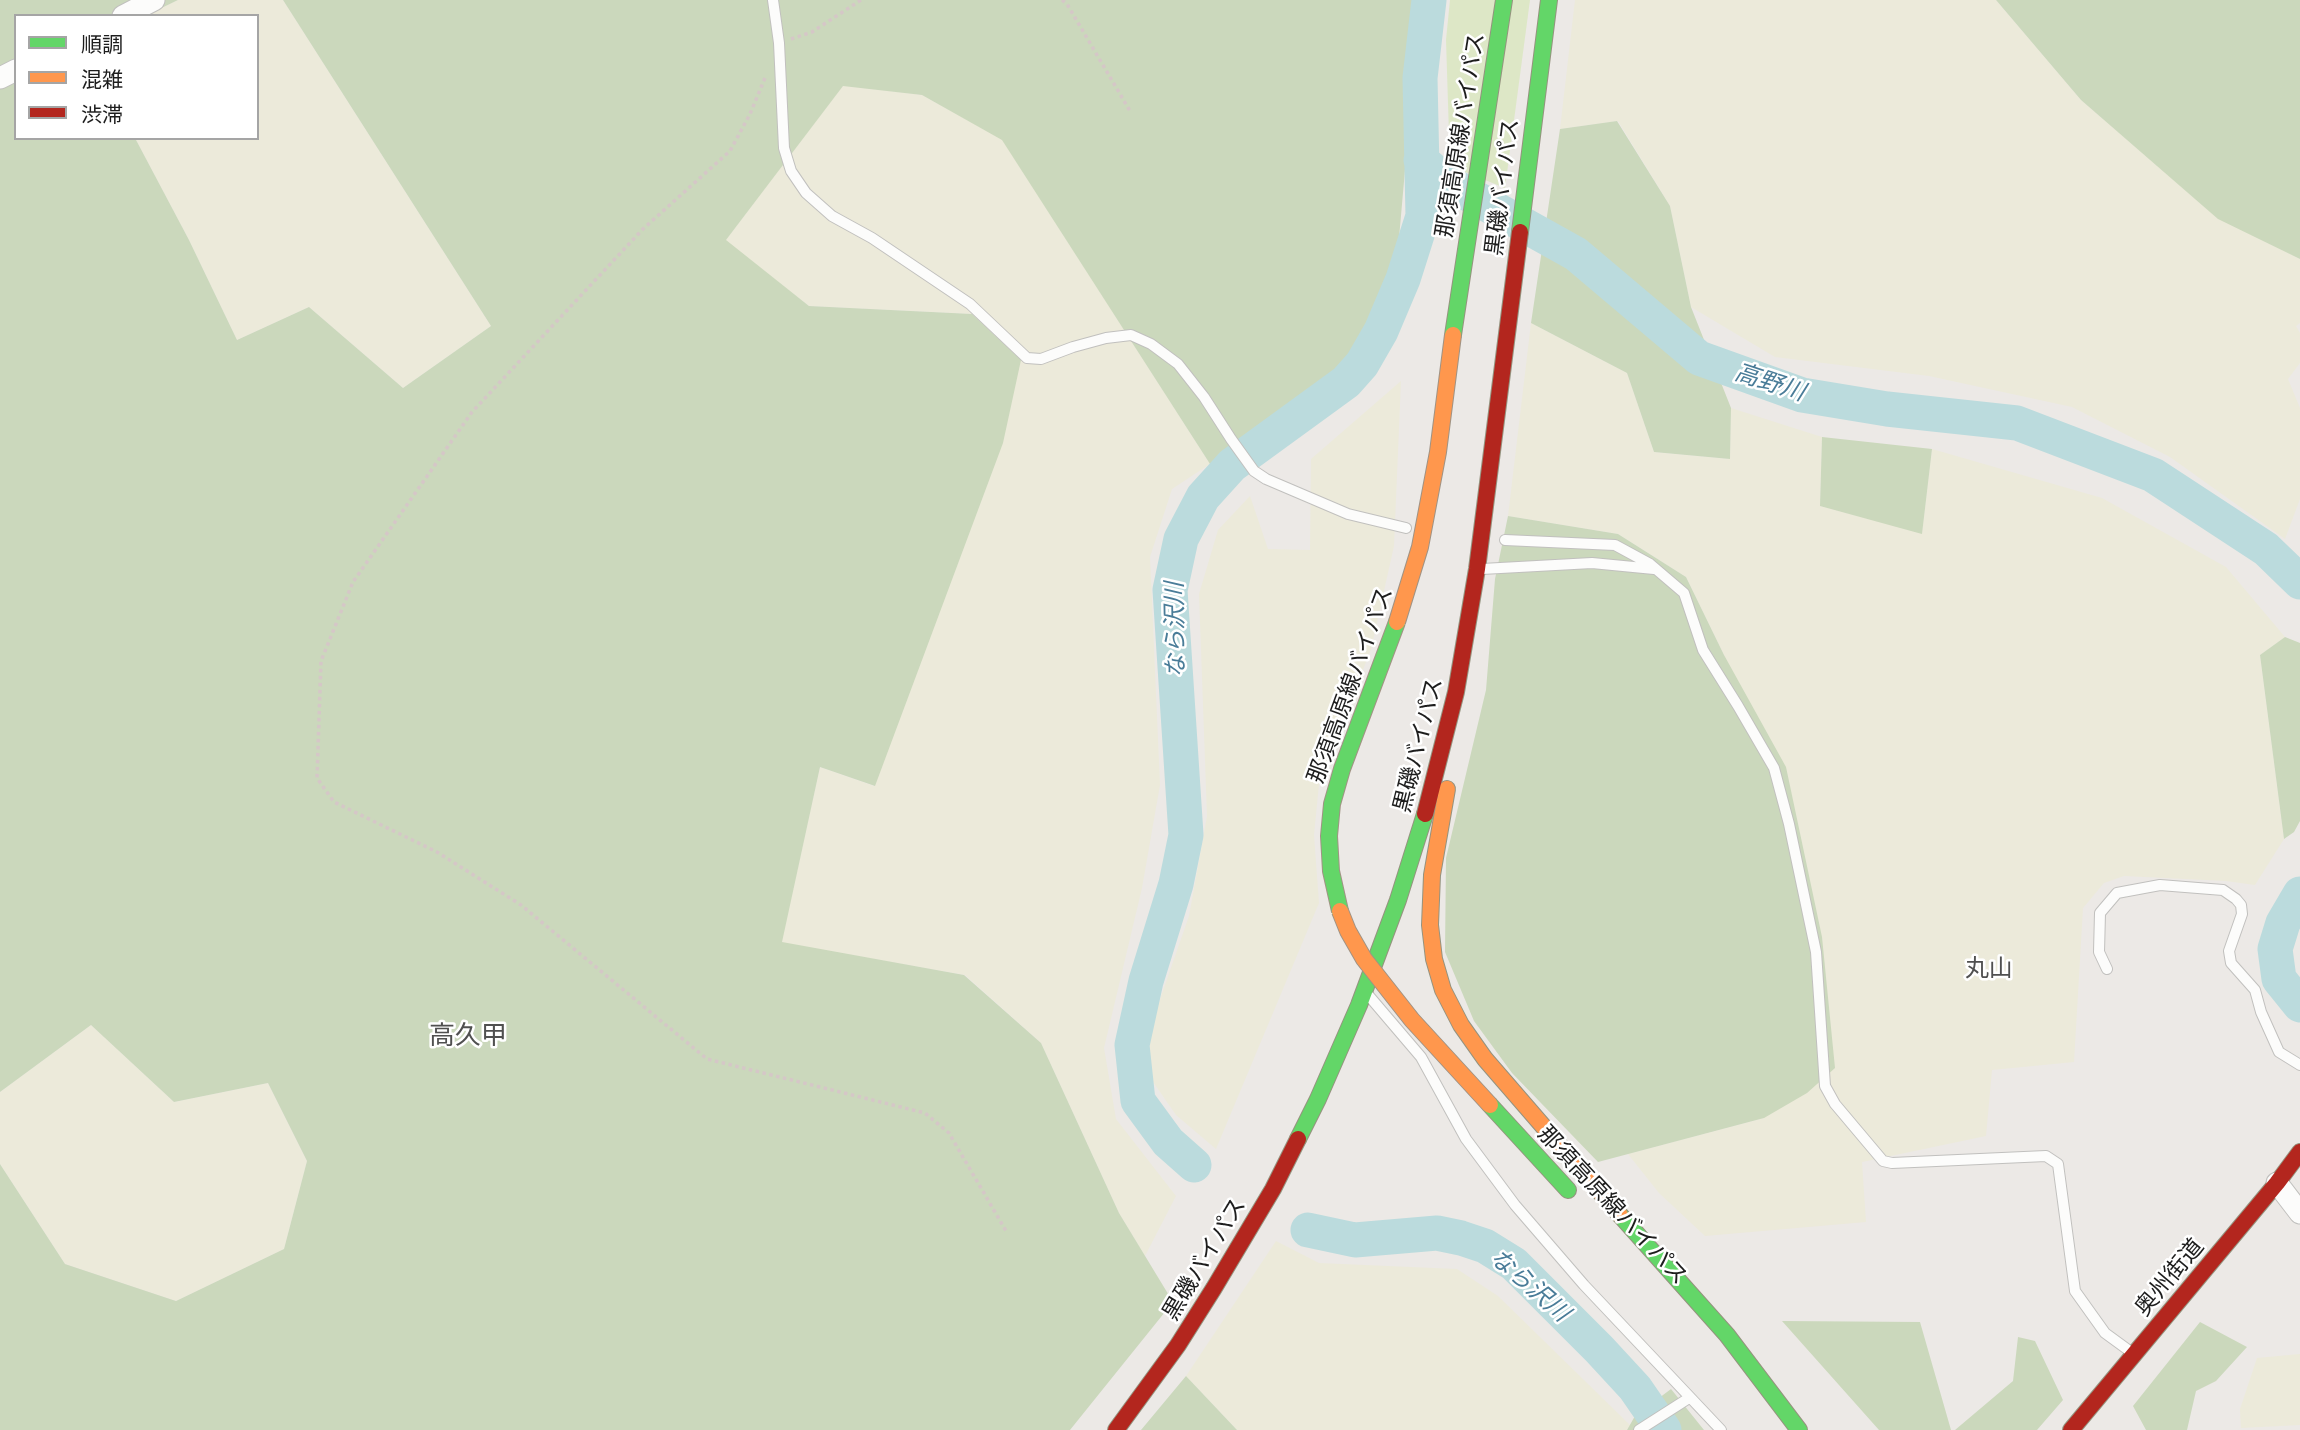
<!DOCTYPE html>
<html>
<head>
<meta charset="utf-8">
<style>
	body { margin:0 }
	#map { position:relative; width:2300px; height:1430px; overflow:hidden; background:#ece9e6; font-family:"Exo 2","Noto Sans JP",sans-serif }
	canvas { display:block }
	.legend { position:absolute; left:14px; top:14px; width:245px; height:126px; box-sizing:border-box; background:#fff; border:2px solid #a5a5a5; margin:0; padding:9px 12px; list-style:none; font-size:21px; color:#1d1d1d }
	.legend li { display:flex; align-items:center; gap:14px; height:35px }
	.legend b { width:35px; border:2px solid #a5a5a5 }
</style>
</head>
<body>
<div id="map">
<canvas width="2300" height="1430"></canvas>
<ul class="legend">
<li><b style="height:9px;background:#63d668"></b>順調</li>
<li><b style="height:9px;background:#ff974d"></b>混雑</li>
<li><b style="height:9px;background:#b3261e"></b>渋滞</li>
</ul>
</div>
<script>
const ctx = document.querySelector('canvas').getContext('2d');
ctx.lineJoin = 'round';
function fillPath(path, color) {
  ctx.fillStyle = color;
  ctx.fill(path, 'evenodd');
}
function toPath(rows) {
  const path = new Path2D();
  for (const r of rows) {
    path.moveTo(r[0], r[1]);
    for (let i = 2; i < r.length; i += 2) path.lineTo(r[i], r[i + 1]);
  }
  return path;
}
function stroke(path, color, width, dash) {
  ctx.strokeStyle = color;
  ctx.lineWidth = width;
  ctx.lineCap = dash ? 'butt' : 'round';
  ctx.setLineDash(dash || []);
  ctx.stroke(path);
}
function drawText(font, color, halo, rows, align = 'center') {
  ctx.font = font + ' "Exo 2","Noto Sans JP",sans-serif';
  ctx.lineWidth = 5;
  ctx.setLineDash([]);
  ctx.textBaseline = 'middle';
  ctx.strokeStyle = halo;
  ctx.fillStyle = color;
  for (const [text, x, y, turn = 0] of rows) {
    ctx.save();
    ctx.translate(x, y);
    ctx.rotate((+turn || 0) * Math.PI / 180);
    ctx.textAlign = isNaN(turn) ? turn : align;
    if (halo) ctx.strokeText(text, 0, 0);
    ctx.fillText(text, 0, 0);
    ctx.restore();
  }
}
const farmland = toPath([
	[178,0,283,0,491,326,403,388,309,307,237,340,189,240,135,138,257,138,257,16,145,16],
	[1575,0,1996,0,2081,100,2218,218,2300,259,2300,323,2296,326,2300,333,2300,363,2288,379,2300,408,2300,499,2285,539,2170,457,2072,407,1929,376,1775,357,1691,307,1670,206,1618,121,1560,129],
	[843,85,922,95,1002,139,1210,464,1172,489,1150,557,1160,785,1142,888,1104,1048,1116,1119,1176,1196,1145,1256,1119,1213,1041,1043,965,975,781,943,820,767,874,786,972,314,809,306,725,241],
	[1531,323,1627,373,1654,452,1730,459,1731,408,1822,437,1820,506,1922,533,1932,449,2102,498,2226,567,2285,637,2260,655,2284,839,2255,885,2226,881,2124,876,2104,883,2083,908,2074,1062,1992,1070,1986,1136,1862,1162,1866,1222,1705,1236,1659,1193,1628,1154,1764,1118,1724,655,1686,577,1618,534,1508,516],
	[1401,381,1394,546,1371,649,1319,784,1314,835,1319,903,1216,1149,1176,1115,1151,1079,1149,1031,1189,916,1207,816,1199,594,1218,530,1250,496,1268,549,1310,550,1311,459],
	[91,1025,174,1102,268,1083,307,1161,284,1249,176,1301,65,1264,0,1164,0,1092],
	[1276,1241,1319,1263,1457,1269,1498,1296,1630,1425,1627,1430,1237,1430,1186,1376],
	[2300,1354,2300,1425,2241,1428,2240,1409,2257,1358]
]);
const grass = toPath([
	[1450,0,1530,0,1505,188,1450,166,1446,40]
]);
const forest = toPath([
	[0,0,178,0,145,16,16,16,16,138,135,138,189,240,237,340,309,307,403,388,491,326,283,0,1416,0,1409,64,1405,170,1397,261,1352,353,1303,400,1210,464,1002,140,922,95,843,86,726,240,809,306,972,314,1021,360,1003,443,875,786,820,767,782,942,964,975,1041,1043,1119,1213,1173,1302,1070,1430,0,1430,0,1164,65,1264,176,1301,284,1249,307,1161,268,1083,174,1102,91,1025,0,1092],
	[1996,0,2300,0,2300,259,2218,219,2081,100],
	[1617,121,1670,206,1691,307,1731,408,1730,459,1654,452,1627,373,1531,323,1560,129],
	[1822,437,1932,449,1922,534,1820,506],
	[1508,516,1618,534,1686,577,1724,655,1786,767,1822,937,1835,1068,1807,1093,1764,1118,1598,1162,1512,1073,1474,1021,1445,952,1446,858,1486,690,1495,579],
	[2285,637,2300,643,2300,821,2294,832,2284,839,2260,655],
	[1782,1321,1920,1322,1951,1430,1879,1430],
	[2200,1322,2247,1347,2216,1381,2196,1391,2187,1430,2146,1430,2133,1406],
	[2018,1337,2035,1341,2063,1400,2037,1430,1955,1430,2013,1381],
	[1186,1376,1237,1430,1141,1430],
	[1671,1389,1704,1430,1627,1430,1635,1416]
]);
const river = toPath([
	[1421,160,1445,181,1576,254,1699,358,1802,395,1887,409,2017,423,2153,475,2266,549,2300,582],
	[2300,894,2283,923,2275,949,2279,979,2300,1005],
	[1194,1165,1168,1142,1138,1101,1132,1045,1146,981,1176,884,1186,835,1170,590,1181,539,1203,497,1232,465,1346,382,1362,364,1381,331,1403,279,1423,216,1420,78,1429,0],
	[1308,1230,1355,1240,1437,1233,1461,1238,1485,1246,1514,1264,1599,1349,1635,1388,1664,1430]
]);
const path = toPath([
	[1062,0,1067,4,1130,111],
	[791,39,812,32,861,0],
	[765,78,750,114,730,151,643,229,472,412,353,582,321,661,317,778,334,802,437,852,521,905,707,1059,925,1113,949,1133,1006,1231]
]);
const lane = toPath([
	[773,0,779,43,784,148,791,171,806,193,832,216,872,238,970,304,1027,358,1041,359,1073,347,1106,338,1131,335,1151,344,1178,364,1204,397,1231,439,1254,471,1266,479,1348,514,1406,528],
	[1505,540,1615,545,1650,564,1684,593,1703,650,1738,706,1774,768,1789,824,1816,952,1825,1086,1835,1104,1883,1161,1892,1163,2046,1156,2058,1164,2075,1291,2105,1333,2131,1352],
	[1482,569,1592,563,1654,569],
	[2107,969,2099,952,2100,913,2117,893,2160,885,2223,890,2236,899,2241,905,2242,914,2229,951,2231,963,2255,990,2261,1012,2279,1052,2300,1065],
	[1369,996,1421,1057,1466,1139,1515,1205,1584,1285,1721,1430],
	[1639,1430,1689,1398]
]);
const street = toPath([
	[123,16,154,0],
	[0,78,16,70],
	[2277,1183,2300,1213]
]);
const fast = toPath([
	[1520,232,1549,0],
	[1453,335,1504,0],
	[1490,1105,1568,1190],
	[1298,1139,1318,1099,1359,1005,1398,900,1425,814],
	[1620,1215,1727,1335,1799,1430]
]);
const slow = toPath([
	[1447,789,1432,875,1430,925,1434,959,1443,990,1461,1025,1485,1059,1620,1215]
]);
const jam = toPath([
	[1425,814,1456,692,1477,569,1520,232],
	[1116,1430,1178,1345,1214,1288,1273,1189,1298,1139],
	[2071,1430,2277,1183,2300,1152]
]);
const fastBridge = toPath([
	[1340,911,1331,871,1329,836,1332,804,1342,769,1397,622]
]);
const slowBridge = toPath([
	[1397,622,1420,547,1438,452,1453,335],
	[1340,911,1348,931,1364,959,1412,1020,1490,1105]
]);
const streetNames = [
	["那須高原線バイパス",1460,135,-81],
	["黒磯バイパス",1502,187,-83],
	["那須高原線バイパス",1350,685,-70],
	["黒磯バイパス",1418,745,-76],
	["那須高原線バイパス",1613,1205,47],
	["黒磯バイパス",1204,1259,-59],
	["奥州街道",2169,1277,-50]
];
const waterNames = [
	["高野川",1770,382,18],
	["なら沢川",1175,630,-91],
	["なら沢川",1530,1285,41]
];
const neighbourhoodNames = [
	["丸山",1989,968]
];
const quarterNames = [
	["高久甲",468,1035]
];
fillPath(farmland, '#eceada');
fillPath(grass, '#dde7c6');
fillPath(forest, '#cbd8bc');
stroke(river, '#bbdbdd', 35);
stroke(lane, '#c1c0be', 12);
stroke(street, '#c1c0be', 23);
stroke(fast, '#95937f', 18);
stroke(slow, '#95937f', 18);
stroke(jam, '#95937f', 18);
stroke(path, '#d5c7c7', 3.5, [3.5, 3.5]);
stroke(lane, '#fcfcfb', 10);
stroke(street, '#fcfcfb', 21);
stroke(fast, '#63d668', 16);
stroke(slow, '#ff974d', 16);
stroke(jam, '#b3261e', 16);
stroke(fastBridge, '#a09384', 18, []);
stroke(slowBridge, '#a09384', 18, []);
stroke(fastBridge, '#63d668', 16);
stroke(slowBridge, '#ff974d', 16);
drawText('23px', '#1d1d1d', '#fff', streetNames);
drawText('italic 24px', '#497c98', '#fff', waterNames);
drawText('24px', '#505050', '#fff', neighbourhoodNames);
drawText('26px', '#505050', '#fff', quarterNames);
</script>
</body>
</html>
